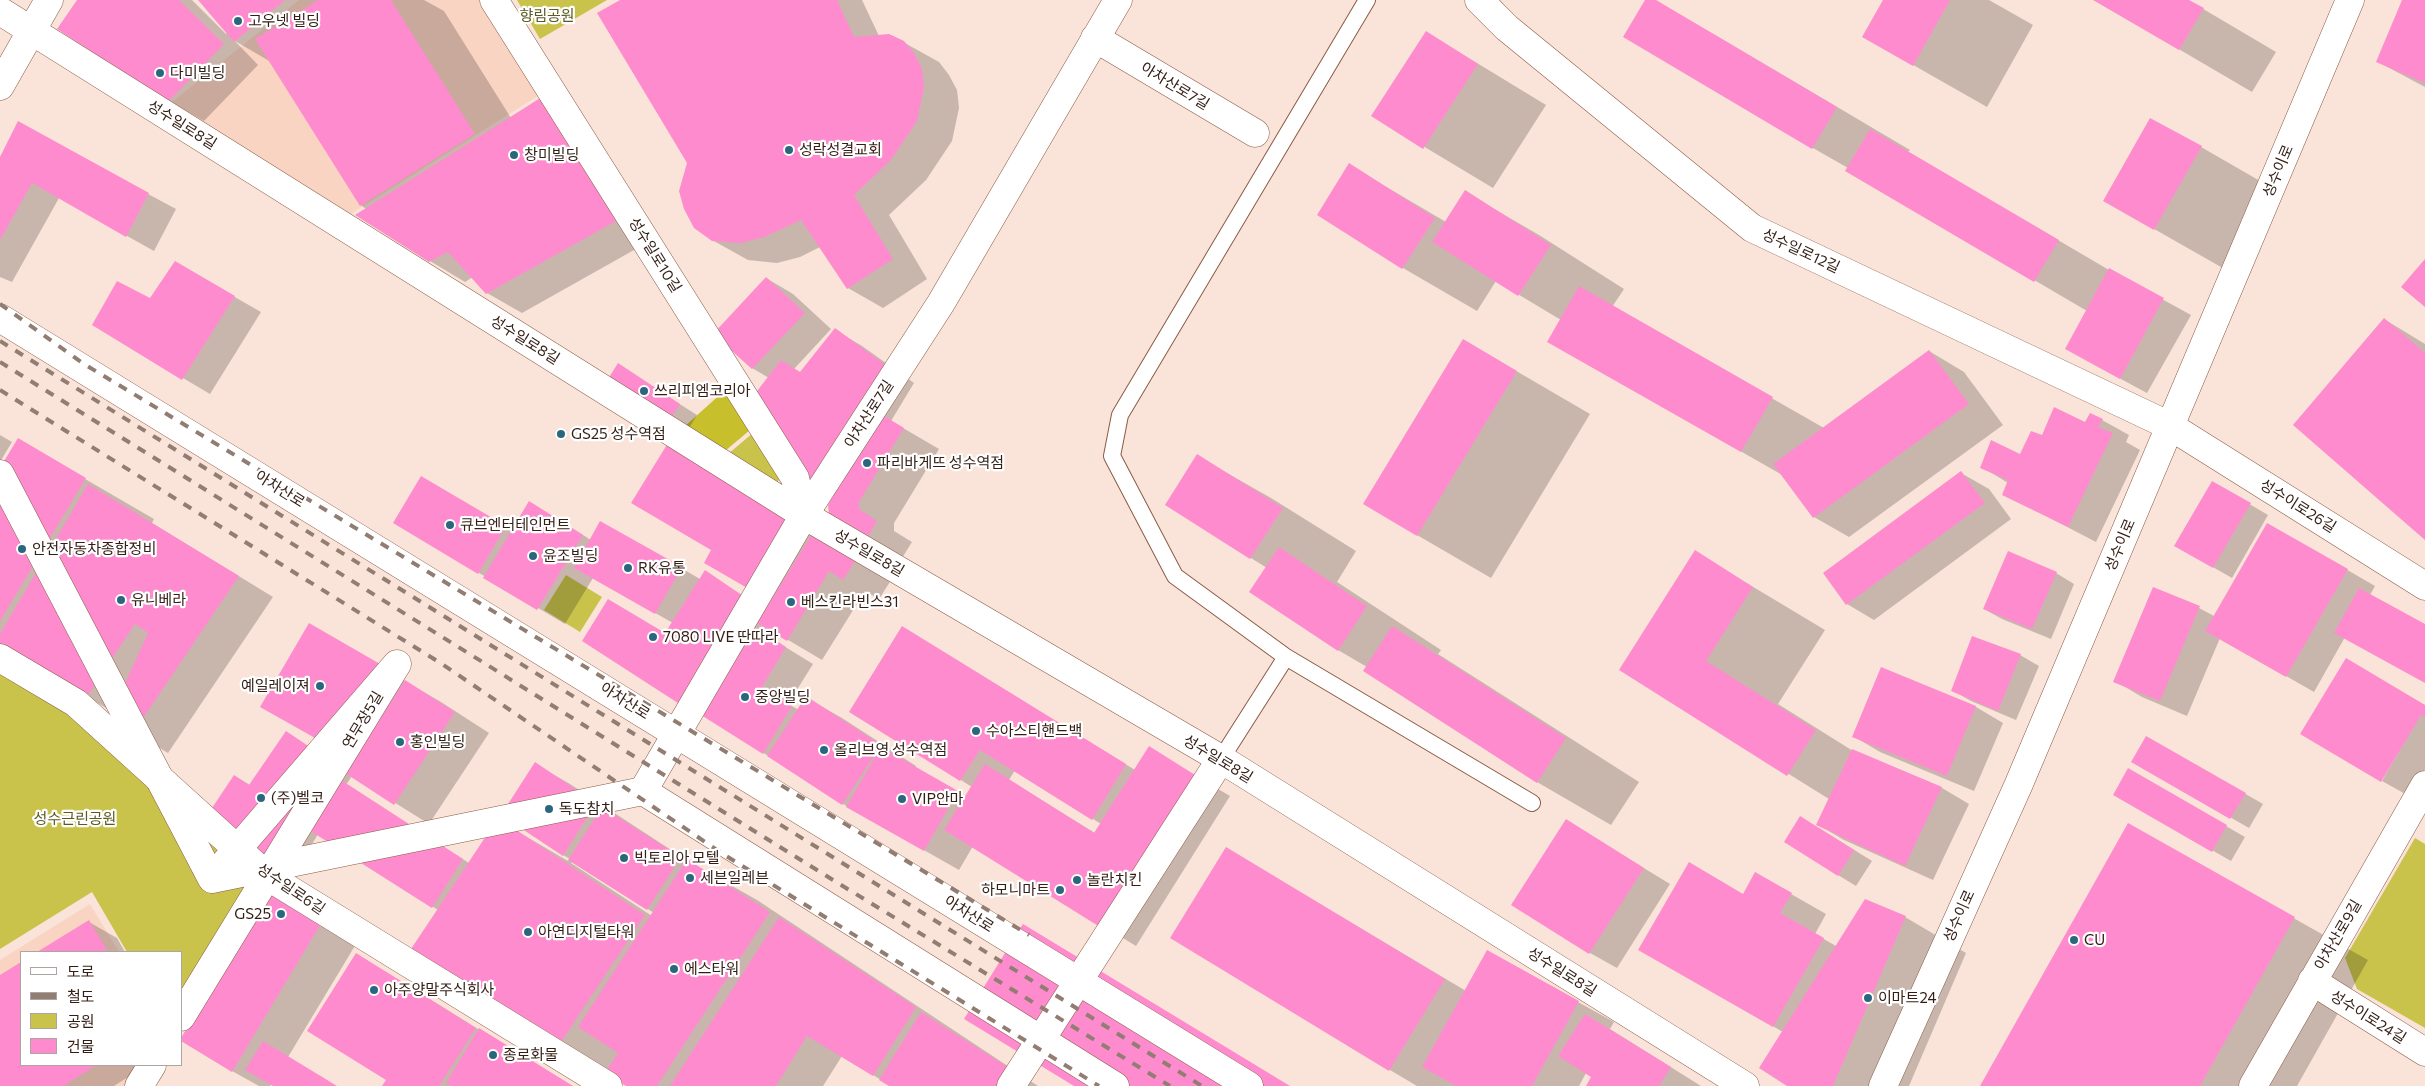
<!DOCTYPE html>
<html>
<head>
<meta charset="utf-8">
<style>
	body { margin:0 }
	#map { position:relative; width:2425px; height:1086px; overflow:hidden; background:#fae3d8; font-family:Commissioner,"Noto Sans KR",sans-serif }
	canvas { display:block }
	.legend { position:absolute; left:20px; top:951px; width:162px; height:115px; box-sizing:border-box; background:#fff; border:1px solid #ada5a1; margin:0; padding:6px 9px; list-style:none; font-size:15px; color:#321e15 }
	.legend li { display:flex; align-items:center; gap:10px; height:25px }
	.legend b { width:25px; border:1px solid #ada5a1 }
</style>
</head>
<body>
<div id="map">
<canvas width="2425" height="1086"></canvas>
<ul class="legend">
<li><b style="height:6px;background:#fff"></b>도로</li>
<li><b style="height:6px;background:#927d73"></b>철도</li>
<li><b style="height:14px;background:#cac34b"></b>공원</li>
<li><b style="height:14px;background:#fe8bcd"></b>건물</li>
</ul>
</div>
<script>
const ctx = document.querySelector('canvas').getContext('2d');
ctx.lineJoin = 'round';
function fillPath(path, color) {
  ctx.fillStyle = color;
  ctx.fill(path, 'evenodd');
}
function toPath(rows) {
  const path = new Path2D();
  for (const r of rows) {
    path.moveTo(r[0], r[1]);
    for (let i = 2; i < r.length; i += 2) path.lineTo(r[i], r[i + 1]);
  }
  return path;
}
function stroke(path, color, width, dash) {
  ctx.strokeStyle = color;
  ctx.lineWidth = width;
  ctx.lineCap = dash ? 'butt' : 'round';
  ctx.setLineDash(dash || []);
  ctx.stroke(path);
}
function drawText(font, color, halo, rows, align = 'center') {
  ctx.font = font + ' Commissioner,"Noto Sans KR",sans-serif';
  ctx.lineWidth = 4.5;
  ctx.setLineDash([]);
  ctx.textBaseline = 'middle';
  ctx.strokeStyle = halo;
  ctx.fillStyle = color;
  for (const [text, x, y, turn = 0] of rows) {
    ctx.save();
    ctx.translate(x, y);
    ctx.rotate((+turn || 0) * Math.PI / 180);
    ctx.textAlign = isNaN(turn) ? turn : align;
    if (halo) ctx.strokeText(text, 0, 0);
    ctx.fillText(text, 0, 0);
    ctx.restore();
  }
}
const built = toPath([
	[299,0,485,0,544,92,349,215,167,106],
	[90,904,119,952,21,952,21,1065,141,1065,127,1086,0,1086,0,960]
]);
const green = toPath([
	[517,0,607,0,540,39],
	[753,433,786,473,775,484,728,454],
	[566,575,602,597,580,632,544,610],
	[0,673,69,714,256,877,181,1003,181,952,127,952,92,892,0,949],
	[2415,838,2425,844,2425,1028,2357,989,2345,958]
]);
const forest = toPath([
	[724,391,750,430,725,451,684,427]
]);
const shadow = toPath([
	[79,0,192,0,226,34,228,32,200,0,424,0,444,11,511,118,650,241,522,313,487,293,473,277,465,282,430,261,361,205,271,62,235,41,258,65,204,121,168,100],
	[623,0,862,0,879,36,903,42,939,62,949,75,957,90,959,108,952,141,926,180,889,215,927,279,883,308,848,288,820,247,800,257,777,263,748,260,712,240,688,163],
	[1647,0,1654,0,1722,39,1910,150,1908,152,2109,270,2191,315,2147,393,2093,364,2087,311,1847,170,1848,168,1813,148],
	[1884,0,1989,0,2033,25,1987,107,1864,37],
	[2095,0,2188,0,2276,52,2252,92],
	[2404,0,2425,0,2425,87,2378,62],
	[1426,32,1546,105,1493,188,1373,116],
	[2201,147,2274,189,2228,271,2105,201],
	[0,159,148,194,176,209,154,251,59,198,12,282,0,277],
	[1349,165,1446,222,1465,192,1539,235,1624,289,1612,307,1824,428,1929,351,1964,372,2003,425,1849,537,1814,517,1784,476,1623,384,1561,320,1496,281,1477,311,1403,268,1318,215],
	[175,263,261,312,210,394,183,378,150,299],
	[766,278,793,294,831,329,794,369,801,373,835,330,862,346,914,383,891,421,939,449,894,523,894,531,912,542,902,558,867,537,834,496,817,486,769,378,752,368],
	[2384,319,2425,344,2425,538],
	[1463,340,1590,414,1491,578,1417,535],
	[618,365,697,415,689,428,670,418],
	[2102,420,2129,435,2126,442,2140,450,2096,542,2004,494,2008,483,1982,467,2021,455,2042,437],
	[0,435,12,442,0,462],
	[18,440,154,519,152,523,273,597,168,753,133,732,113,712,0,646,0,471],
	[669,445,893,577,879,599,865,591,822,660,773,631,769,637,813,664,788,704,799,710,807,698,842,718,916,766,915,768,966,797,972,787,851,711,937,648,1135,770,1149,748,1230,796,1136,946,973,846,959,870,843,804,717,723,666,634,673,623,593,578,565,624,395,523,422,478,513,530,556,518,591,540,681,568,700,579,705,572,766,610,772,601,749,588,712,550],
	[1015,770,1101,824,1095,833,1009,780],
	[1197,456,1271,498,1356,551,1337,582,1441,650,1438,654,1639,782,1611,825,1537,782,1367,667,1338,650,1267,568,1166,505],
	[1961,473,1989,489,2011,519,1874,620,1847,604],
	[2212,482,2268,515,2232,578,2176,546],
	[2268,524,2375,586,2370,595,2425,626,2425,682,2345,637,2314,692,2220,638,2187,716,2142,697,2115,681,2199,608,2214,616],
	[1695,552,1825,630,1778,704,1853,751,1942,788,1969,804,1933,880,1844,840,1817,824,1829,799,1620,669],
	[2056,573,2074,584,2051,639,2002,619,1984,609],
	[309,625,441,702,489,733,429,824,352,776,346,785,469,863,498,820,568,861,570,859,563,855,535,764,570,784,688,861,757,900,1038,1086,891,1086,842,1056,823,1086,628,1086,559,1044,438,910,318,834,295,873,235,776,250,785,286,733,347,771],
	[573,861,654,913,652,916,571,863],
	[2020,655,2039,666,2016,720,1971,701,1952,690],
	[1882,668,1976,707,2003,723,1974,791,1880,752,1853,736],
	[2425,706,2425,769,2409,796,2382,781],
	[2147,737,2263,804,2249,828,2132,761],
	[2128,770,2245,837,2231,861,2114,794],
	[1567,821,1670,884,1617,968,1590,953],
	[2128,825,2368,960,2297,1086,1981,1086],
	[1819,828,1872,861,1856,886,1838,875],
	[1226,848,1466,991,1488,952,1614,1022,1610,1029,1701,1086,1587,1086,1593,1077,1586,1073,1579,1086,1417,1086,1390,1070],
	[1756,874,1826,914,1815,934,1836,946,1905,917,1966,953,1909,1086,1790,1086,1783,1032,1640,950,1744,895],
	[270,893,356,944,288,1057,336,1086,275,1086,272,1084,270,1086,259,1086,232,1071],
	[89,922,117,938,125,952,40,952],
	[21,963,21,1065,147,1065,114,1086,0,1086,0,976],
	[383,970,478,1029,572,1086,383,1086,387,1079]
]);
const building = toPath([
	[77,0,179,0,224,44,168,102,57,29],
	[198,0,285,0,234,42],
	[318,0,391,0,475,134,360,206,255,39],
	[620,0,837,0,854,37,889,34,904,41,914,53,922,69,924,87,917,121,891,160,854,195,893,259,847,289,801,220,764,237,741,243,712,241,694,228,684,209,679,191,687,163,597,13],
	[1645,0,1656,0,1837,107,1812,149,1623,37],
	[1883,0,1950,0,1913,66,1862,37],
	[2093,0,2189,0,2204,8,2179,50],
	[2402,0,2425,0,2425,83,2376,62],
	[1426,31,1478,64,1423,149,1371,116],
	[545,95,616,221,486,294,448,252,429,262,355,215],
	[2150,118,2202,146,2154,230,2103,201],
	[18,121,149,193,126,237,32,183,0,240,0,157],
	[1870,129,2059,240,2034,282,1845,171],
	[1349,163,1435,218,1402,269,1317,215],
	[1465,190,1551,245,1518,296,1432,242],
	[2425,259,2425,307,2401,287],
	[175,261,235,296,182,380,92,325,117,281,150,298],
	[2109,268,2164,298,2120,379,2065,349],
	[766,277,805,313,752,369,713,334],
	[1579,286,1773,397,1741,452,1547,342],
	[2384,318,2425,353,2425,540,2293,425],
	[835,328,887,366,816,487,799,472,754,395,781,360,800,372],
	[1463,339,1517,371,1417,536,1363,504],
	[1929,350,1969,404,1813,518,1773,464],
	[618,363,680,404,670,419,608,379],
	[2054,407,2085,422,2090,413,2103,419,2098,427,2113,433,2068,527,2002,495,2008,480,1980,468,1991,440,2020,454,2031,431,2042,435],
	[881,414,904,428,859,502,859,509,877,521,867,538,829,515,828,505],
	[18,438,86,478,0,621,0,468],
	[668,443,790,522,749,589,704,563,711,550,631,503],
	[1197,454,1283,508,1250,559,1165,505],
	[1961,471,1985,503,1846,605,1823,573],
	[421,476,506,526,478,574,393,523],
	[2212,481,2251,503,2213,568,2174,546],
	[88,484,239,576,133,733,110,716,148,633,135,624,86,698,0,648,0,634],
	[529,501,583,535,537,610,483,578],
	[600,521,682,567,655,614,574,568],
	[2267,523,2348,569,2286,677,2205,631],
	[815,529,859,555,843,580,829,571,787,641,757,623],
	[1279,547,1367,606,1338,651,1249,592],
	[1695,550,1753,587,1706,661,1816,730,1787,776,1619,670],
	[2008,551,2057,572,2032,629,1983,609],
	[705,570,746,598,681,705,582,641,608,599,665,633],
	[2153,587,2200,606,2160,701,2113,682],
	[2359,588,2425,624,2425,683,2334,633],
	[309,623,380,664,331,747,260,707],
	[902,626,1126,764,1092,820,980,750,960,781,849,712],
	[1392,626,1566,738,1537,783,1363,671],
	[755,627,786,647,762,687,792,706,763,754,701,715],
	[1972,636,2021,654,1998,711,1951,691],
	[2346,658,2425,705,2425,717,2421,715,2381,782,2300,734],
	[1881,667,1976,706,1947,776,1852,737],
	[405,680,455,712,394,805,345,773],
	[806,696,881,745,842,805,767,756],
	[286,731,326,758,267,859,210,811,234,775,249,785],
	[2146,736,2246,793,2230,819,2131,762],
	[1149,746,1195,775,1100,927,944,830,985,764,1094,833],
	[881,747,958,791,924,851,846,807],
	[1852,749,1942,787,1905,866,1816,825],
	[535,762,596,803,563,856,501,815],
	[2128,768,2227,825,2212,852,2113,795],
	[341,780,463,859,432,908,309,830],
	[602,807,681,857,647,910,568,860],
	[1800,816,1854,850,1838,876,1784,842],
	[498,818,645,915,559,1045,411,949],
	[1566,819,1644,868,1589,954,1511,905],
	[2128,823,2295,917,2200,1086,1980,1086],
	[1226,847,1445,979,1389,1071,1170,938],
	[687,859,770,912,657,1086,626,1086,605,1073,618,1053,578,1027],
	[1689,862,1743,894,1755,872,1792,893,1780,913,1824,938,1773,1027,1638,950],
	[269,891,322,922,232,1072,181,1041,181,1038],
	[1865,899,1906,916,1833,1086,1787,1086,1759,1068],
	[779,917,916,1007,873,1076,807,1036,776,1086,670,1086],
	[89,920,108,952,37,952],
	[1023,924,1290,1086,1074,1086,964,1019],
	[1487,950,1579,1001,1532,1086,1456,1086,1422,1067],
	[356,953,476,1028,439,1086,382,1086,386,1080,307,1031],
	[21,962,21,1065,96,1065,64,1086,0,1086,0,975],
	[921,1012,1014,1071,1005,1086,889,1086,879,1080],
	[1585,1014,1671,1067,1659,1086,1586,1086,1591,1077,1558,1056],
	[479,1028,573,1086,452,1086,446,1083],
	[263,1041,337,1086,273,1086,245,1070]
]);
const service = toPath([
	[1367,0,1120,415,1112,456,1175,576,1286,657,1532,803],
	[1221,759,1286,657]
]);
const minor = toPath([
	[494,0,795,478,804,515],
	[1479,0,1507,28,1752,228,2170,426,2425,586],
	[0,11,804,515,1221,759,1745,1086],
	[1095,38,1255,133],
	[0,86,49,0],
	[0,658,76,703,267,876,608,1086],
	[2312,981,2425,1052],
	[181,1017,397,664,226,862],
	[139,1086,152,1065],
	[1011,1086,1221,759],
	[2253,1086,2425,785]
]);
const tertiary = toPath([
	[643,791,804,515,941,303,1118,0],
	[1883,1086,2018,786,2350,0]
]);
const secondary = toPath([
	[0,318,1249,1086],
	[0,474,212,879,643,791,1115,1086]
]);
const rail = toPath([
	[0,304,84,364,1029,935],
	[0,341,1202,1086],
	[0,362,833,880,1170,1086],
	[0,390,442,664,723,854,1099,1086]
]);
const markers = [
	[238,21,5,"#2a677e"],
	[160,73,5,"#2a677e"],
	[789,150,5,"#2a677e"],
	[514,155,5,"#2a677e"],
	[644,391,5,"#2a677e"],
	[561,434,5,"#2a677e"],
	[867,463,5,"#2a677e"],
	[450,525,5,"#2a677e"],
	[22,549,5,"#2a677e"],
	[533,556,5,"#2a677e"],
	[628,568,5,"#2a677e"],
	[121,600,5,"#2a677e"],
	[791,602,5,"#2a677e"],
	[653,637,5,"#2a677e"],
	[320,686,5,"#2a677e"],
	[745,697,5,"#2a677e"],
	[976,731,5,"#2a677e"],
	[400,742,5,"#2a677e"],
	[824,750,5,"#2a677e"],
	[261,798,5,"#2a677e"],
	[902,799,5,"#2a677e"],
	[549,809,5,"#2a677e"],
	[624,858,5,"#2a677e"],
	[690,878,5,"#2a677e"],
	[1077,880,5,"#2a677e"],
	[1060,890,5,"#2a677e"],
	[281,914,5,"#2a677e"],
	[528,932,5,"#2a677e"],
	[2074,940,5,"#2a677e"],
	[674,969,5,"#2a677e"],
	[374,990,5,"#2a677e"],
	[1868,998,5,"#2a677e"],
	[493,1055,5,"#2a677e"]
];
const parkNames = [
	["향림공원",547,16],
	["성수근린공원",75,819]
];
const poiNames = [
	["고우넷 빌딩",248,21],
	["다미빌딩",170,73],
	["성락성결교회",799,150],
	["창미빌딩",524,155],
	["쓰리피엠코리아",654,391],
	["GS25 성수역점",571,434],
	["파리바게뜨 성수역점",877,463],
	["큐브엔터테인먼트",460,525],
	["안전자동차종합정비",32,549],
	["윤조빌딩",543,556],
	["RK유통",638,568],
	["유니베라",131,600],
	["베스킨라빈스31",801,602],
	["7080 LIVE 딴따라",663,637],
	["예일레이져",310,686,"right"],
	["중앙빌딩",755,697],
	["수아스티핸드백",986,731],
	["홍인빌딩",410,742],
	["올리브영 성수역점",834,750],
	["(주)벨코",271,798],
	["VIP안마",912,799],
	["독도참치",559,809],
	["빅토리아 모텔",634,858],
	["세븐일레븐",700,878],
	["놀란치킨",1087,880],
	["하모니마트",1050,890,"right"],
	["GS25",271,914,"right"],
	["아연디지털타워",538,932],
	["CU",2084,940],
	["에스타워",684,969],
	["아주양말주식회사",384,990],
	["이마트24",1878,998],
	["종로화물",503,1055]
];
const streetNames = [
	["아차산로7길",1175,86,31],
	["성수일로8길",182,125,32],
	["성수이로",2278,171,-67],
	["성수일로12길",1801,251,25],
	["성수일로10길",655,255,58],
	["성수일로8길",525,340,32],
	["아차산로7길",869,414,-57],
	["아차산로",280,489,32],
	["성수이로26길",2298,506,32],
	["성수이로",2120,545,-67],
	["성수일로8길",869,553,30],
	["아차산로",625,701,32],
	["연무장5길",363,720,-59],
	["성수일로8길",1218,759,31],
	["성수일로6길",291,889,34],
	["아차산로",969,914,32],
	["성수이로",1959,916,-66],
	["아차산로9길",2338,935,-60],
	["성수일로8길",1562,972,32],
	["성수이로24길",2368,1017,32]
];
fillPath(built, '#fad4c2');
fillPath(green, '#cac34b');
fillPath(forest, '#c7bf2b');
fillPath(shadow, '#0003');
fillPath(building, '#fe8bcd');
stroke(service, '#8b5b44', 18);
stroke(minor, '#8b5b44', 29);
stroke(tertiary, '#8b5b44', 29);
stroke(secondary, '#8b5b44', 29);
stroke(service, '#fff', 16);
stroke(minor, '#fff', 28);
stroke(tertiary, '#fff', 28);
stroke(secondary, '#fff', 28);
stroke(rail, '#927d73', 4, [9, 9]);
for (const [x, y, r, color] of markers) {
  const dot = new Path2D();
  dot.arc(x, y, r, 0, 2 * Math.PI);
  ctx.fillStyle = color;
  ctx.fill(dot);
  stroke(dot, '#fff', 2);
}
drawText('15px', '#5d5a24', '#fff', parkNames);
drawText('15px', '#321e15', '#fff', poiNames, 'left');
drawText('15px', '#321e15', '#fff', streetNames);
</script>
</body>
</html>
